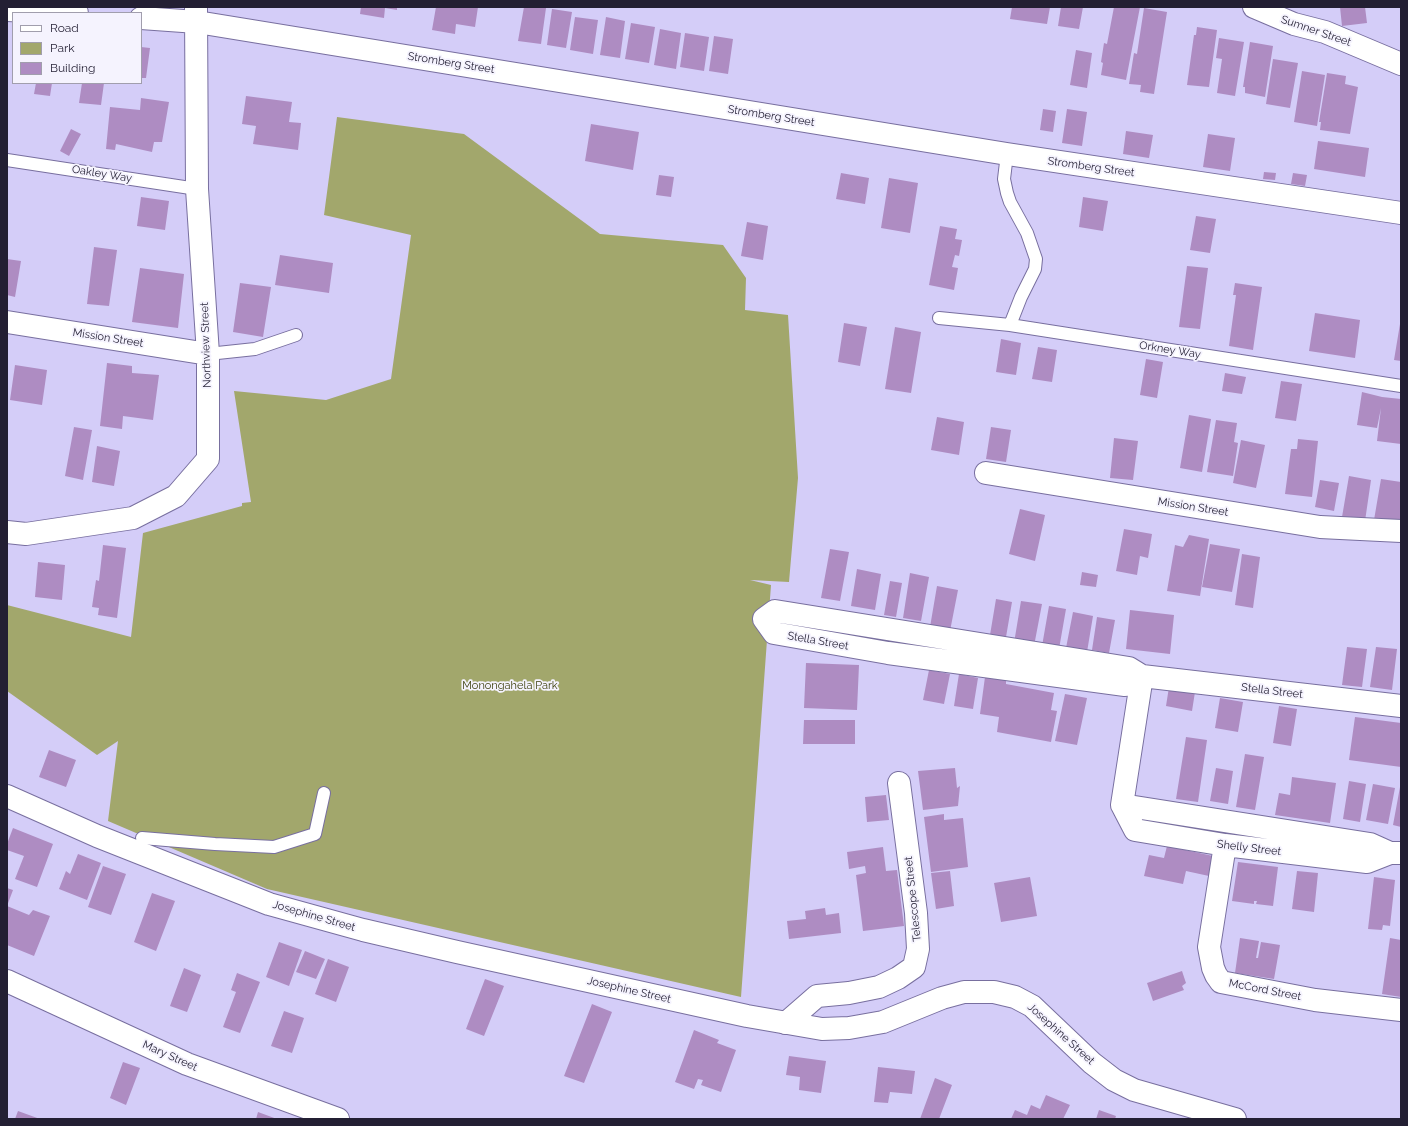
<!DOCTYPE html>
<html>
<head>
<meta charset="utf-8">
<style>
	body { margin:0 }
	#map { position:relative; width:1408px; height:1126px; overflow:hidden; background:#d4cdf8; font-family:Raleway,sans-serif }
	canvas { display:block }
	.frame { position:absolute; inset:0; border:8px solid #231f33; pointer-events:none }
	.legend { position:absolute; left:12px; top:12px; width:130px; height:72px; box-sizing:border-box; background:#f5f3fe; border:1px solid #a19ead; margin:0; padding:5px 7px; list-style:none; font-size:12px; color:#231f33 }
	.legend li { display:flex; align-items:center; gap:8px; height:20px }
	.legend b { width:20px; border:1px solid #a19ead }
</style>
</head>
<body>
<div id="map">
<canvas width="1408" height="1126"></canvas>
<div class="frame"></div>
<ul class="legend">
<li><b style="height:5px;background:#fff"></b>Road</li>
<li><b style="height:11px;background:#a2a76c"></b>Park</li>
<li><b style="height:11px;background:#ae8cc2"></b>Building</li>
</ul>
</div>
<script>
const ctx = document.querySelector('canvas').getContext('2d');
ctx.lineJoin = 'round';
function fillPath(path, color) {
  ctx.fillStyle = color;
  ctx.fill(path, 'evenodd');
}
function toPath(rows) {
  const path = new Path2D();
  for (const r of rows) {
    path.moveTo(r[0], r[1]);
    for (let i = 2; i < r.length; i += 2) path.lineTo(r[i], r[i + 1]);
  }
  return path;
}
function stroke(path, color, width, dash) {
  ctx.strokeStyle = color;
  ctx.lineWidth = width;
  ctx.lineCap = dash ? 'butt' : 'round';
  ctx.setLineDash(dash || []);
  ctx.stroke(path);
}
function drawText(font, color, halo, rows, align = 'center') {
  ctx.font = font + ' Raleway,sans-serif';
  ctx.lineWidth = 3.5;
  ctx.setLineDash([]);
  ctx.textBaseline = 'middle';
  ctx.strokeStyle = halo;
  ctx.fillStyle = color;
  for (const [text, x, y, turn = 0] of rows) {
    ctx.save();
    ctx.translate(x, y);
    ctx.rotate((+turn || 0) * Math.PI / 180);
    ctx.textAlign = isNaN(turn) ? turn : align;
    if (halo) ctx.strokeText(text, 0, 0);
    ctx.fillText(text, 0, 0);
    ctx.restore();
  }
}
const green = toPath([
	[337,117,464,134,600,234,723,245,746,278,745,310,788,315,798,478,789,582,750,580,771,585,741,997,267,889,108,821,118,741,97,755,7,691,7,605,131,637,143,533,242,506,242,503,251,502,234,391,326,400,391,379,411,235,324,215]
]);
const building = toPath([
	[361,7,397,7,397,10,385,8,384,18,360,14],
	[436,7,478,7,475,27,456,24,455,34,432,30],
	[524,7,546,8,541,44,518,41],
	[1012,7,1050,7,1047,24,1010,19],
	[1061,7,1083,7,1079,29,1058,26],
	[1114,7,1140,7,1126,80,1101,75,1103,63,1101,62,1104,43,1107,44],
	[1340,7,1365,7,1367,23,1342,26],
	[1144,8,1167,12,1154,94,1140,92,1141,85,1129,84,1134,53,1137,54],
	[552,9,572,12,566,48,547,45],
	[575,17,598,20,593,54,570,50],
	[606,17,625,21,620,58,600,55],
	[631,23,655,27,649,63,625,59],
	[1197,27,1217,30,1209,87,1187,85,1194,35,1196,35],
	[660,29,681,33,676,69,654,65],
	[685,33,709,37,704,71,680,67],
	[714,36,733,39,728,74,709,71],
	[1219,38,1244,42,1235,96,1217,93,1222,59,1216,58],
	[1250,42,1273,46,1265,97,1245,93,1245,87,1243,87],
	[141,47,150,48,146,78,141,78],
	[1076,50,1092,53,1087,88,1070,85],
	[1273,59,1298,63,1290,108,1266,104],
	[1302,71,1325,75,1317,126,1294,122],
	[1327,73,1346,76,1345,84,1358,87,1350,134,1320,130,1321,122,1319,122],
	[36,83,52,83,50,96,34,94],
	[82,83,104,83,101,105,79,103],
	[246,96,292,102,289,122,301,123,298,150,253,144,256,126,242,124],
	[141,98,169,102,162,142,154,142,152,152,116,144,115,150,106,149,110,107,140,110],
	[1043,109,1056,111,1053,132,1040,130],
	[1067,109,1087,112,1082,146,1062,143],
	[591,124,639,132,633,170,585,161],
	[71,129,81,134,69,156,60,151],
	[1126,131,1153,135,1149,158,1123,154],
	[1208,134,1235,138,1230,171,1203,167],
	[1318,141,1369,148,1365,177,1314,169],
	[1264,172,1276,173,1275,180,1263,179],
	[841,173,869,178,865,204,836,199],
	[1293,173,1307,175,1305,186,1291,184],
	[659,175,674,177,671,197,656,195],
	[889,178,918,183,910,233,881,228],
	[141,197,169,201,165,230,137,226],
	[1083,197,1108,201,1103,231,1079,227],
	[1196,216,1216,219,1210,253,1190,250],
	[747,222,768,226,763,260,741,256],
	[940,226,957,229,955,239,962,240,959,256,955,255,952,267,958,268,954,290,929,285],
	[94,247,117,250,109,306,87,304],
	[280,255,333,263,329,293,275,285],
	[7,259,21,261,15,297,7,295],
	[1187,266,1208,268,1200,329,1179,327],
	[140,268,184,274,178,328,132,322],
	[240,283,271,287,263,337,233,332],
	[1235,283,1262,287,1253,350,1229,346,1236,295,1233,295],
	[1315,313,1360,320,1355,358,1309,351],
	[844,323,867,327,860,366,838,362],
	[1400,324,1401,324,1401,361,1394,360],
	[895,327,921,332,911,393,885,389],
	[1001,339,1021,343,1016,375,996,372],
	[1038,347,1057,350,1052,382,1032,379],
	[1146,359,1163,362,1157,398,1140,395],
	[107,363,132,366,132,373,159,375,153,420,123,416,122,429,100,426],
	[15,365,47,370,42,405,10,400],
	[1225,373,1246,377,1242,394,1222,391],
	[1281,381,1302,384,1296,421,1275,418],
	[1362,392,1382,397,1401,399,1401,444,1377,441,1381,408,1377,428,1357,425],
	[1189,415,1211,419,1202,472,1180,468],
	[937,417,964,422,959,455,931,450],
	[1216,420,1237,423,1234,442,1238,443,1233,476,1207,472],
	[74,427,92,430,83,480,65,476],
	[991,427,1011,430,1006,462,986,459],
	[1114,438,1138,441,1133,480,1110,478],
	[1298,439,1318,441,1312,497,1285,494,1291,449,1297,449],
	[1241,440,1265,445,1256,488,1233,483],
	[97,446,120,451,114,486,92,482],
	[1349,476,1371,480,1365,521,1342,517],
	[1381,479,1401,482,1401,524,1374,520],
	[1320,480,1339,483,1334,511,1315,507],
	[1020,509,1045,515,1035,561,1009,554],
	[1124,529,1152,534,1148,558,1140,556,1137,575,1116,571],
	[1189,535,1209,539,1200,596,1167,591,1175,545,1183,547],
	[1210,544,1240,549,1232,592,1202,587],
	[103,545,126,548,117,618,98,615,99,608,92,607,96,580,99,581],
	[830,549,849,552,840,601,821,598],
	[1242,554,1260,557,1253,608,1235,605],
	[38,562,65,565,62,600,35,597],
	[857,569,881,574,875,610,851,606],
	[1082,572,1098,575,1096,587,1080,585],
	[910,573,929,577,921,621,903,618],
	[890,581,902,583,896,617,884,615],
	[937,586,958,590,950,631,930,627],
	[996,599,1012,602,1006,637,990,635],
	[1021,601,1042,604,1034,646,1014,643],
	[1049,606,1066,609,1059,649,1042,646],
	[1130,610,1174,615,1170,654,1126,649],
	[1073,612,1093,616,1087,652,1066,648],
	[1097,617,1115,620,1109,653,1092,650],
	[1347,647,1367,649,1362,687,1342,685],
	[1376,647,1397,649,1392,690,1370,687],
	[806,663,859,665,857,710,804,708],
	[929,670,950,674,944,704,923,700],
	[959,674,978,678,973,709,954,706],
	[985,677,1006,680,1006,684,1054,693,1051,710,1057,711,1051,742,997,732,999,717,980,714],
	[1169,687,1195,692,1192,711,1166,706],
	[1065,694,1087,698,1077,745,1055,741],
	[1220,698,1243,702,1238,732,1215,728],
	[1279,706,1297,709,1291,746,1273,743],
	[1355,717,1401,723,1401,767,1349,760],
	[804,720,855,720,855,744,803,744],
	[1186,737,1207,740,1198,802,1176,799],
	[49,750,76,760,66,787,39,777],
	[1245,754,1264,757,1255,810,1236,807],
	[955,768,957,788,960,786,958,806,923,810,918,771],
	[1216,768,1233,771,1228,804,1210,801],
	[1292,777,1336,783,1330,823,1275,815,1279,793,1290,795],
	[1349,781,1366,784,1360,822,1343,819],
	[1373,784,1395,788,1388,824,1366,820],
	[1400,787,1401,787,1401,827,1393,825],
	[886,795,889,820,867,822,865,797],
	[944,814,944,820,963,818,968,867,931,872,924,817],
	[13,828,53,844,37,887,15,879,24,856,7,850,7,844],
	[1167,846,1213,856,1209,876,1186,871,1183,884,1144,876,1149,855,1164,858],
	[883,847,886,871,897,870,904,926,863,931,856,875,866,873,865,866,849,869,847,852],
	[78,854,101,863,87,900,59,889,66,871,70,874],
	[1238,862,1278,867,1273,906,1256,904,1257,901,1254,901,1254,904,1232,901],
	[103,866,126,874,111,915,88,907],
	[950,871,954,906,936,909,931,873],
	[1297,871,1318,873,1314,912,1292,909],
	[1030,877,1037,916,1001,922,994,883],
	[1374,877,1395,880,1390,926,1383,925,1382,930,1368,929],
	[7,888,13,890,7,906],
	[152,893,175,901,156,951,134,942],
	[7,906,29,915,33,910,50,916,34,956,7,945],
	[825,908,826,915,839,913,841,933,789,939,787,921,806,919,805,911],
	[1240,938,1259,941,1256,958,1258,958,1261,942,1280,945,1274,979,1235,973],
	[1390,938,1401,940,1401,997,1382,994],
	[279,942,302,950,289,986,266,977],
	[305,951,325,959,316,979,296,972],
	[328,959,349,967,336,1002,315,994],
	[184,968,201,975,187,1012,170,1006],
	[1182,971,1186,983,1182,986,1184,990,1153,1001,1147,983],
	[237,973,260,982,240,1033,223,1027,236,992,231,990],
	[485,979,504,986,484,1036,466,1029],
	[592,1004,612,1012,584,1083,564,1076],
	[284,1011,304,1018,292,1053,271,1046],
	[694,1030,719,1040,717,1043,736,1050,721,1092,701,1085,703,1080,698,1079,694,1089,675,1082],
	[789,1056,826,1061,821,1093,799,1090,800,1077,786,1075],
	[123,1062,140,1068,126,1105,110,1098],
	[878,1067,915,1071,912,1094,890,1092,888,1103,874,1102],
	[935,1078,952,1085,939,1119,920,1119],
	[1046,1095,1070,1105,1063,1119,1011,1119,1015,1110,1027,1115,1031,1105,1040,1109],
	[1099,1110,1116,1116,1115,1119,1096,1119],
	[18,1111,40,1119,15,1119],
	[258,1112,277,1119,256,1119]
]);
const service = toPath([
	[1007,154,1004,179,1007,193,1010,202,1027,233,1036,259,1035,269,1021,297,1010,325],
	[7,160,197,189],
	[939,318,1010,325,1401,386],
	[208,354,255,349,296,335],
	[142,838,215,844,274,847,315,834,324,793]
]);
const minor = toPath([
	[1254,7,1294,24,1325,32,1401,64],
	[7,10,77,13],
	[141,18,197,22,1007,154,1401,213],
	[7,322,208,354],
	[986,473,1320,527,1401,531],
	[7,532,26,534,133,518,176,496,208,459,208,354,197,189,196,8],
	[1142,676,1125,685,888,653,774,633,764,619,775,611,1129,668,1142,676,1401,706],
	[1142,676,1122,805,1135,830,1225,845,1367,862,1390,853,1401,853],
	[1122,805,1370,844,1390,853],
	[1225,845,1209,947,1213,968,1216,975,1221,982,1315,1000,1401,1010],
	[7,981,187,1064,338,1119],
	[786,1023,817,996,849,993,879,987,898,978,914,967,918,949,916,913,899,783]
]);
const tertiary = toPath([
	[7,796,97,836,269,904,363,930,457,952,747,1016,822,1029,849,1028,883,1022,942,998,964,992,994,992,1015,997,1032,1006,1092,1063,1114,1080,1134,1090,1235,1119]
]);
const streetNames = [
	["Sumner Street",1316,31,19],
	["Stromberg Street",451,63,9],
	["Stromberg Street",771,116,9],
	["Stromberg Street",1091,167,8],
	["Oakley Way",102,174,9],
	["Mission Street",108,338,9],
	["Northview Street",206,345,-92],
	["Orkney Way",1170,350,9],
	["Mission Street",1193,507,9],
	["Stella Street",818,641,10],
	["Stella Street",1272,691,7],
	["Shelly Street",1249,848,7],
	["Telescope Street",913,899,-96],
	["Josephine Street",314,916,16],
	["Josephine Street",629,990,13],
	["McCord Street",1265,990,11],
	["Josephine Street",1061,1034,42],
	["Mary Street",170,1056,24]
];
const parkNames = [
	["Monongahela Park",510,686]
];
fillPath(green, '#a2a76c');
fillPath(building, '#ae8cc2');
stroke(service, '#786f9f', 14);
stroke(minor, '#786f9f', 24);
stroke(tertiary, '#786f9f', 24);
stroke(service, '#fff', 12);
stroke(minor, '#fff', 22);
stroke(tertiary, '#fff', 22);
drawText('11px', '#231f33', '#f5f3fe', streetNames);
drawText('11px', '#3d400d', '#f5f3fe', parkNames);
</script>
</body>
</html>
